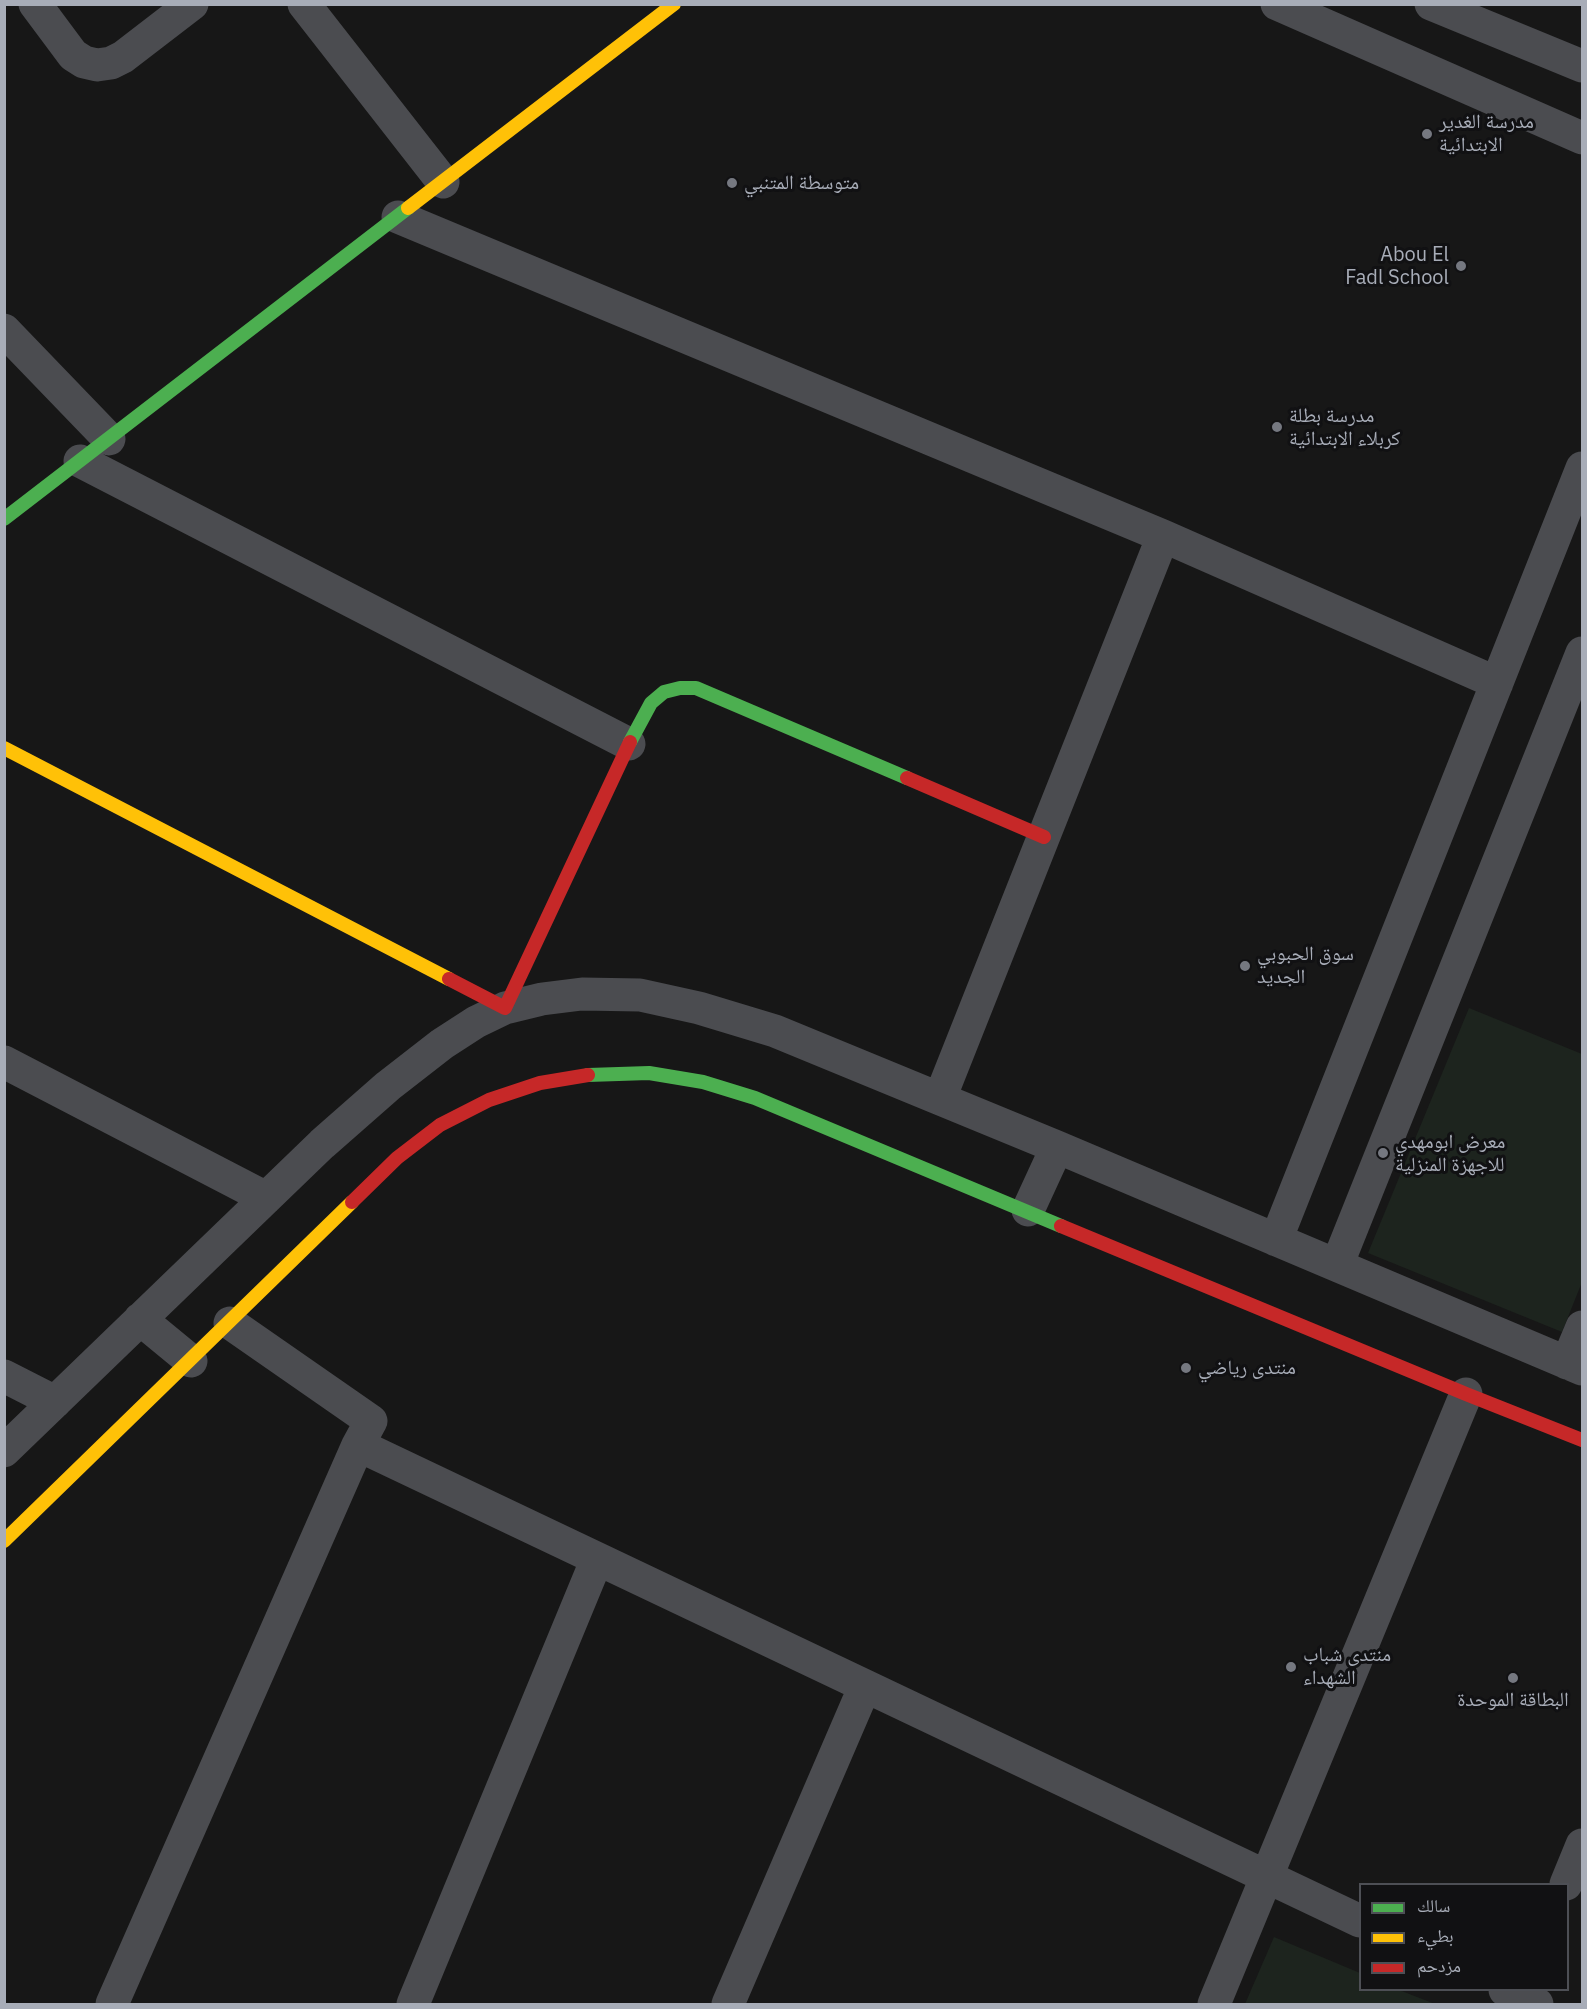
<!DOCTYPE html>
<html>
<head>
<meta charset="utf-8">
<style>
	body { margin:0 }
	#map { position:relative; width:1587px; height:2009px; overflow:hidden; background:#171717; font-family:"IBM Plex Sans","Noto Naskh Arabic",sans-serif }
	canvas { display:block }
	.frame { position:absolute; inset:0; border:6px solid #a8adb8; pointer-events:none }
	.legend { position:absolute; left:1359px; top:1883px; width:210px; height:108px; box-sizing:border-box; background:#111113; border:2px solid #4d4f55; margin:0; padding:8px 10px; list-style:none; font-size:18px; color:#a8adb8 }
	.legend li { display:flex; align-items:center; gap:12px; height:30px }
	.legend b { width:30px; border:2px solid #4d4f55 }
</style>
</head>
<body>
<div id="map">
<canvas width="1587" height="2009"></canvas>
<div class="frame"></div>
<ul class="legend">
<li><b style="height:8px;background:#4caf50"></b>سالك</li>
<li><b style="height:8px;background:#ffc107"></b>بطيء</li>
<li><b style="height:8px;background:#c62828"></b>مزدحم</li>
</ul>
</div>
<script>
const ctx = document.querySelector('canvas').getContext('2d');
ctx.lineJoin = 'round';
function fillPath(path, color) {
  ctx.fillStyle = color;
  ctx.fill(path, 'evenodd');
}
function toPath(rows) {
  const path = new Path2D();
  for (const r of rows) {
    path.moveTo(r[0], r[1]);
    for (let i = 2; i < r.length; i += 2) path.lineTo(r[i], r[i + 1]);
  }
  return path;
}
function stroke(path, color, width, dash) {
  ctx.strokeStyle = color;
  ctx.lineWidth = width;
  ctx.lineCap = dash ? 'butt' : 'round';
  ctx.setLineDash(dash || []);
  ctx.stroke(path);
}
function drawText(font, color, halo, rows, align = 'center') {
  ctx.font = font + ' "IBM Plex Sans","Noto Naskh Arabic",sans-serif';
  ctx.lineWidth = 6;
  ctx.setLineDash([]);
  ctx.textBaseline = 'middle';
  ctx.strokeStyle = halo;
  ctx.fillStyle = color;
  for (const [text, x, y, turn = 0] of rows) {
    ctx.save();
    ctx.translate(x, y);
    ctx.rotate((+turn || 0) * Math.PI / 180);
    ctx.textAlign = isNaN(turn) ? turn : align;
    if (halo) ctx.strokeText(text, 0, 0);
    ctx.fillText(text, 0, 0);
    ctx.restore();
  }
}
const green = toPath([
	[1469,1008,1582,1054,1582,1282,1562,1332,1368,1253],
	[1274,1937,1360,1973,1360,1990,1399,1990,1435,2004,1245,2004]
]);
const street = toPath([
	[35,4,73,55,84,62,97,65,111,63,123,57,192,4],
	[304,4,443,182],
	[1277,4,1582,138],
	[1431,4,1582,66],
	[398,217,1163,536,1497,683],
	[4,330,109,439],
	[80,461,629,744],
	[4,1062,266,1198],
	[940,1098,1163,536],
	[1028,1210,1057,1147],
	[1276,1240,1582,468],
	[1337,1265,1582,653],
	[140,1319,191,1361],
	[1567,1363,1582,1327],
	[4,1376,55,1402],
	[358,1445,1360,1921],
	[4,1451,322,1144,388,1086,442,1044,476,1022,505,1008,542,999,582,994,640,995,699,1008,775,1031,1057,1147,1582,1369],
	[1566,1884,1582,1845],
	[1505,1990,1537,2004],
	[112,2004,358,1445,371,1421,230,1323],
	[413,2004,597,1559],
	[728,2004,865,1686],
	[1214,2004,1466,1394]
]);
const fast = toPath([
	[4,519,408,208],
	[630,742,651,703,664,692,680,688,696,688,907,778],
	[588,1075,649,1073,703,1082,755,1098,1061,1226]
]);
const slow = toPath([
	[408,208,674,4],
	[4,748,449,979],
	[4,1541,352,1202]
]);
const jam = toPath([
	[907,778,1044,837],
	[449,979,505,1008,630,742],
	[352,1202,397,1158,440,1125,489,1100,540,1083,588,1075],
	[1061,1226,1466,1394,1582,1440]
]);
const markers = [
	[1427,134,6,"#757880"],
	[732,183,6,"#757880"],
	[1461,266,6,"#757880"],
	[1277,427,6,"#757880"],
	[1245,966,6,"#757880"],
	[1383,1153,6,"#757880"],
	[1186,1368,6,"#757880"],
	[1291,1667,6,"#757880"],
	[1513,1678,6,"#757880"]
];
const poiNames = [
	["مدرسة الغدير",1439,122],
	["الابتدائية",1439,145],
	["متوسطة المتنبي",744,183],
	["Abou El",1449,255,"right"],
	["Fadl School",1449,278,"right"],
	["مدرسة بطلة",1289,416],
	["كربلاء الابتدائية",1289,439],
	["سوق الحبوبي",1257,954],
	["الجديد",1257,977],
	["معرض ابومهدي",1395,1142],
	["للاجهزة المنزلية",1395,1165],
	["منتدى رياضي",1198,1368],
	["منتدى شباب",1303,1655],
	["الشهداء",1303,1678],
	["البطاقة الموحدة",1513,1700,"center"]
];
fillPath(green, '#1d241e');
stroke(street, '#4b4c50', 33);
stroke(fast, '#4caf50', 14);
stroke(slow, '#ffc107', 14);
stroke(jam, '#c62828', 14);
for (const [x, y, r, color] of markers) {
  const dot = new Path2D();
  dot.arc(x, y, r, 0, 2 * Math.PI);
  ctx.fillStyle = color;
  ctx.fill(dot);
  stroke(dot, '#111113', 2);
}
drawText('20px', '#a8adb8', '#111113', poiNames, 'left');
</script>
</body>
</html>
